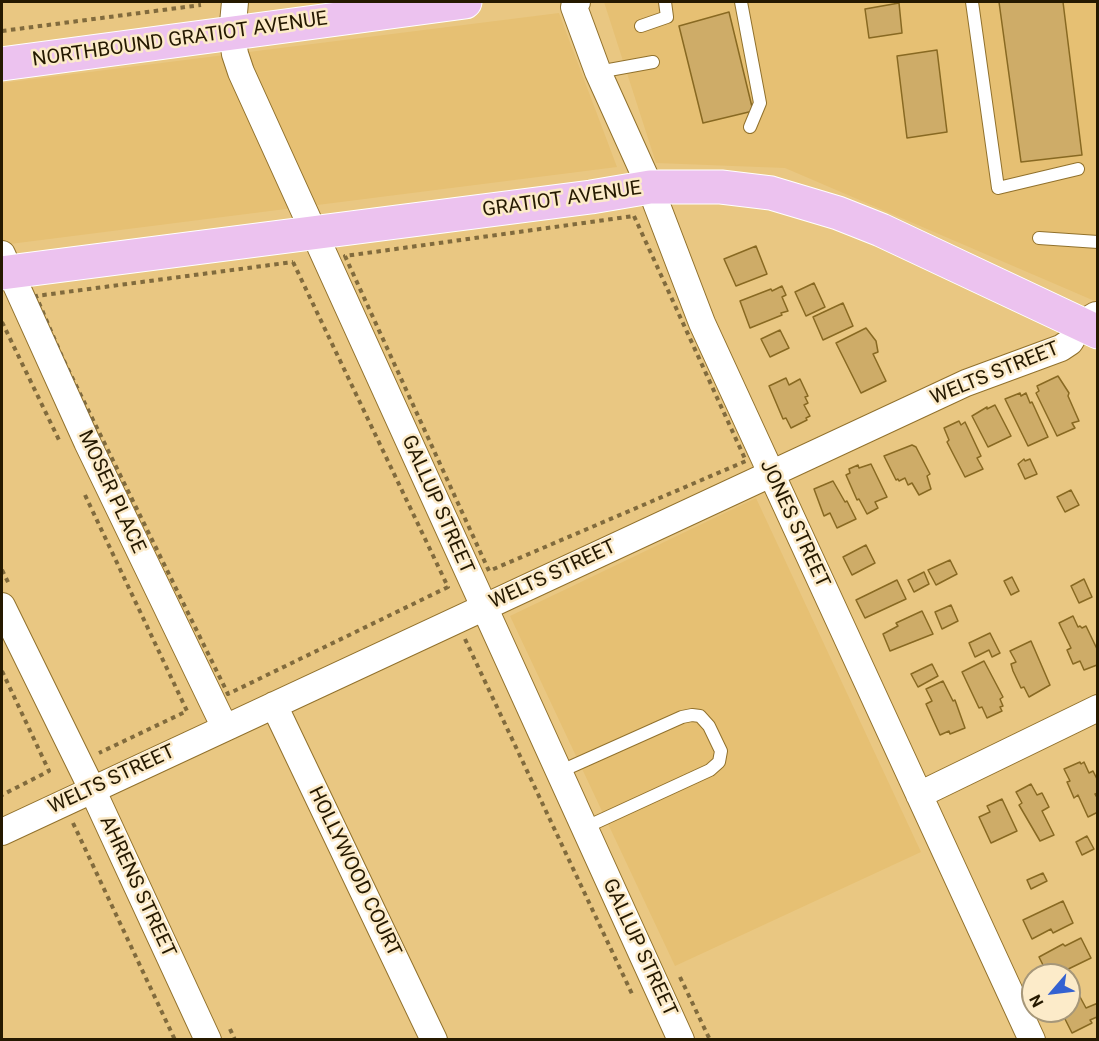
<!DOCTYPE html>
<html>
<head>
<meta charset="utf-8">
<style>
	body { margin:0 }
	#map { position:relative; width:1099px; height:1041px; overflow:hidden; background:#e9c782; font-family:Roboto,sans-serif }
	canvas { display:block }
	.frame { position:absolute; inset:0; border:3px solid #251900; pointer-events:none }
	.north { position:absolute; left:1021px; top:963px; width:60px; height:60px; box-sizing:border-box; background:#fcebc9; border:2px solid #a69779; border-radius:50%; rotate:242deg; font-size:16px; font-weight:700; line-height:24px; text-align:center; color:#251900 }
	.north::after { content:''; display:block; margin:auto; width:21px; height:27px; background:#3462d1; clip-path:polygon(50% 0,100% 100%,50% 72%,0 100%) }
</style>
</head>
<body>
<div id="map">
<canvas width="1099" height="1041"></canvas>
<div class="frame"></div>
<div class="north">N</div>
</div>
<script>
const ctx = document.querySelector('canvas').getContext('2d');
ctx.lineJoin = 'round';
function fillPath(path, color) {
  ctx.fillStyle = color;
  ctx.fill(path, 'evenodd');
}
function toPath(rows) {
  const path = new Path2D();
  for (const r of rows) {
    path.moveTo(r[0], r[1]);
    for (let i = 2; i < r.length; i += 2) path.lineTo(r[i], r[i + 1]);
  }
  return path;
}
function stroke(path, color, width, dash) {
  ctx.strokeStyle = color;
  ctx.lineWidth = width;
  ctx.lineCap = dash ? 'butt' : 'round';
  ctx.setLineDash(dash || []);
  ctx.stroke(path);
}
function drawText(font, color, halo, rows, align = 'center') {
  ctx.font = font + ' Roboto,sans-serif';
  ctx.lineWidth = 5;
  ctx.setLineDash([]);
  ctx.textBaseline = 'middle';
  ctx.strokeStyle = halo;
  ctx.fillStyle = color;
  for (const [text, x, y, turn = 0] of rows) {
    ctx.save();
    ctx.translate(x, y);
    ctx.rotate((+turn || 0) * Math.PI / 180);
    ctx.textAlign = isNaN(turn) ? turn : align;
    if (halo) ctx.strokeText(text, 0, 0);
    ctx.fillText(text, 0, 0);
    ctx.restore();
  }
}
const built = toPath([
	[604,2,1097,2,1097,302,785,168,656,163],
	[559,13,617,167,2,245,2,83],
	[756,498,921,852,675,966,510,616]
]);
const building = toPath([
	[999,2,1063,2,1082,155,1021,162,999,2],
	[899,3,902,33,869,38,865,9,899,3],
	[729,12,753,111,703,123,679,26,729,12],
	[937,50,947,132,907,138,897,56,937,50],
	[756,246,767,274,736,286,724,259,756,246],
	[814,283,825,307,806,316,795,292,814,283],
	[782,286,786,295,782,297,788,311,781,313,782,315,750,328,740,301,771,289,772,291,782,286],
	[843,303,853,326,823,340,813,317,843,303],
	[866,328,876,341,878,352,873,354,886,381,861,393,836,343,866,328],
	[780,330,789,348,770,357,761,339,780,330],
	[1058,376,1069,393,1068,396,1079,421,1072,423,1075,428,1057,436,1036,393,1039,391,1037,386,1058,376],
	[786,378,789,385,800,379,808,396,805,397,808,403,804,405,810,416,806,418,807,420,791,428,786,418,783,419,769,386,786,378],
	[1020,393,1021,396,1026,393,1030,403,1032,402,1048,437,1028,446,1005,399,1020,393],
	[995,405,1011,436,988,447,972,416,987,407,987,409,995,405],
	[959,421,961,425,965,422,981,456,977,458,983,469,965,477,947,442,949,440,944,428,959,421],
	[912,445,916,447,930,474,927,476,931,489,919,495,912,483,908,485,905,478,899,481,898,479,896,480,884,456,912,445],
	[1024,459,1025,461,1030,459,1037,474,1025,479,1018,464,1024,459],
	[871,464,887,497,875,502,878,508,867,514,859,499,857,500,846,475,850,473,849,469,858,465,859,468,871,464],
	[833,481,845,502,847,501,856,519,837,528,830,513,824,516,814,489,833,481],
	[1071,490,1079,505,1065,512,1057,497,1071,490],
	[866,545,875,563,852,575,843,557,866,545],
	[950,560,957,574,936,585,928,570,950,560],
	[924,572,929,584,914,592,908,580,924,572],
	[1012,577,1019,591,1011,595,1004,581,1012,577],
	[1084,579,1092,597,1079,603,1071,586,1084,579],
	[897,580,906,599,865,618,856,600,897,580],
	[951,605,958,621,942,629,935,612,951,605],
	[922,611,933,634,890,651,883,634,898,626,896,623,922,611],
	[1073,616,1078,627,1080,626,1082,628,1086,626,1098,651,1097,665,1084,670,1080,661,1073,664,1067,650,1071,648,1059,623,1073,616],
	[990,633,1000,653,992,657,989,650,975,657,969,643,990,633],
	[1031,641,1050,685,1029,697,1024,687,1021,688,1013,671,1011,664,1016,662,1010,651,1031,641],
	[984,661,1003,697,1000,699,1003,706,1000,707,1002,711,987,718,982,707,979,708,962,672,984,661],
	[932,664,938,676,918,687,911,674,932,664],
	[943,681,953,701,955,700,965,728,950,734,949,731,940,735,926,704,932,701,926,689,943,681],
	[1080,762,1081,764,1084,762,1089,773,1093,771,1098,781,1098,793,1095,794,1098,799,1098,812,1088,817,1078,795,1074,798,1067,782,1070,781,1064,769,1080,762],
	[1031,784,1037,795,1042,793,1049,807,1042,811,1054,835,1040,841,1019,805,1022,803,1016,792,1031,784],
	[1002,799,1017,831,991,843,979,817,990,812,987,806,1002,799],
	[1087,836,1094,849,1082,855,1076,842,1087,836],
	[1043,873,1047,881,1031,889,1027,880,1043,873],
	[1063,901,1073,923,1053,933,1051,929,1032,939,1023,920,1063,901],
	[1081,938,1091,958,1056,975,1048,975,1039,957,1063,944,1065,946,1081,938],
	[1079,995,1086,1008,1098,1003,1097,1017,1090,1020,1092,1023,1072,1033,1061,1011,1069,1011,1069,1000,1079,995]
]);
const path = toPath([
	[2,31,201,5],
	[634,216,746,461,489,571,345,256,634,216],
	[293,262,448,587,228,694,63,359,36,296,293,262],
	[2,322,59,440],
	[85,495,187,711,99,753],
	[2,570,9,584],
	[465,639,633,996],
	[2,671,49,771,2,795],
	[73,823,175,1040],
	[680,977,710,1040],
	[230,1029,235,1040]
]);
const lane = toPath([
	[741,2,760,103,750,127],
	[972,2,998,188,1078,169],
	[641,26,667,17,665,2],
	[598,72,653,62],
	[1039,238,1098,242],
	[559,772,682,717,692,715,700,716,709,726,721,751,719,762,710,770,584,828]
]);
const street = toPath([
	[235,2,232,34,235,54,241,72,681,1040],
	[577,2,574,7,598,72,650,187,702,323,1032,1040],
	[2,254,87,442,225,728],
	[2,606,92,789,208,1040],
	[274,705,434,1040],
	[919,795,1098,708],
	[2,832,966,383,1061,348,1070,342,1081,324,1096,315]
]);
const primary = toPath([
	[2,64,465,2],
	[2,273,591,197,650,187,721,187,771,193,838,213,881,230,1098,332]
]);
const streetNames = [
	["NORTHBOUND GRATIOT AVENUE",180,40,-8],
	["GRATIOT AVENUE",562,200,-8],
	["WELTS STREET",995,374,-22],
	["MOSER PLACE",111,492,65],
	["GALLUP STREET",437,505,66],
	["JONES STREET",794,524,65],
	["WELTS STREET",553,575,-25],
	["WELTS STREET",112,780,-25],
	["HOLLYWOOD COURT",354,872,64],
	["AHRENS STREET",137,887,65],
	["GALLUP STREET",639,948,65]
];
fillPath(built, '#e6c073');
fillPath(building, '#ceac68');
stroke(building, '#886922', 1.5);
stroke(lane, '#91712c', 14);
stroke(street, '#91712c', 28);
stroke(primary, '#fff', 35);
stroke(path, '#816b3d', 4, [4.5, 4.5]);
stroke(lane, '#fff', 12);
stroke(street, '#fff', 26);
stroke(primary, '#ecc2ef', 33);
drawText('20px', '#251900', '#fcebc9', streetNames);
</script>
</body>
</html>
